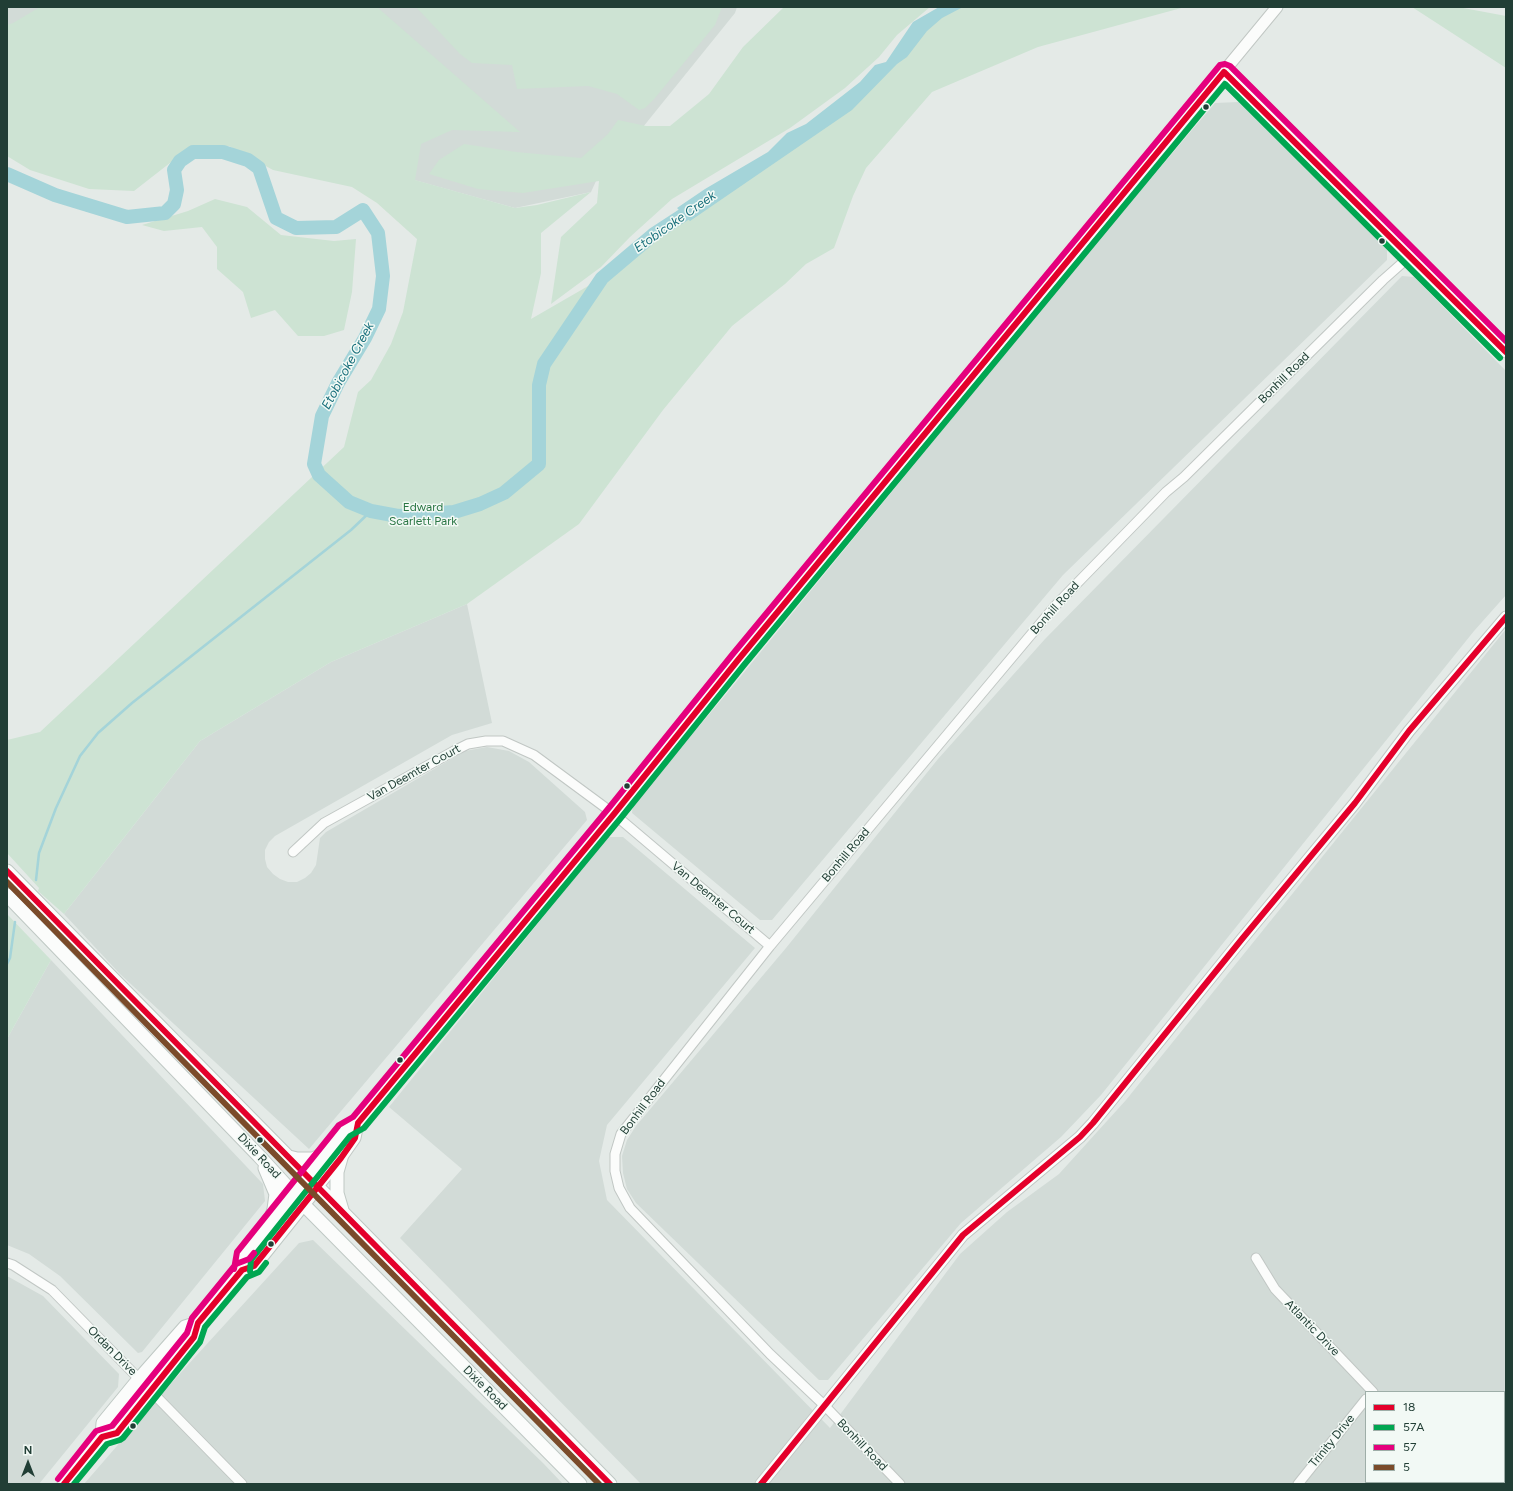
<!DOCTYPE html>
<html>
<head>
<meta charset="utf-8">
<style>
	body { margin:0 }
	#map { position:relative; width:1513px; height:1491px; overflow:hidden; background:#e4eae7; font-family:Figtree,sans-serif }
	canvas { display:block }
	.frame { position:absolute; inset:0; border:8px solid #213e35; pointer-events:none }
	.legend { position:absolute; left:1365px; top:1391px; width:140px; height:92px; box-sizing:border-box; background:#f2f9f5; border:1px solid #9eaea8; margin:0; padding:5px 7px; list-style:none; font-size:12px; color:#213e35 }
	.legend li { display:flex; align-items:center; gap:8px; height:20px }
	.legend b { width:20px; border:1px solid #9eaea8 }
	.north { position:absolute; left:8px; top:1443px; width:40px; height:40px; -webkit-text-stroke:3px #f2f9f5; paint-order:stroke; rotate:0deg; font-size:11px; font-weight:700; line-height:16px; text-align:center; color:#213e35 }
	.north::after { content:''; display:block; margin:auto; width:14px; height:18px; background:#213e35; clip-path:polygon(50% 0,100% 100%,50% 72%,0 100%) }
</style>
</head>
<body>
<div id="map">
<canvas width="1513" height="1491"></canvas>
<div class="frame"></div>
<ul class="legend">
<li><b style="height:5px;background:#e4002b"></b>18</li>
<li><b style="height:5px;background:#00a651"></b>57A</li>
<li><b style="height:5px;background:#e5007d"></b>57</li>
<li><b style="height:5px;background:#7a4b2a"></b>5</li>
</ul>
<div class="north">N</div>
</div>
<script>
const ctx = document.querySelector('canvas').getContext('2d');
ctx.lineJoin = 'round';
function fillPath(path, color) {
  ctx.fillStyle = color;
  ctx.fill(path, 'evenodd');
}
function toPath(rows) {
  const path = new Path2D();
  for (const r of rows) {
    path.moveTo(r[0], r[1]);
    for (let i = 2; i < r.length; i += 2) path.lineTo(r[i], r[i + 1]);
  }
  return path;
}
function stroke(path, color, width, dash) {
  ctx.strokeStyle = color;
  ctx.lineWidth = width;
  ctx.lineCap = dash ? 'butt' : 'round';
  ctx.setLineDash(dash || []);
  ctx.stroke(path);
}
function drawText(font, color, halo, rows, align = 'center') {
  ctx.font = font + ' Figtree,sans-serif';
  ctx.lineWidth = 3;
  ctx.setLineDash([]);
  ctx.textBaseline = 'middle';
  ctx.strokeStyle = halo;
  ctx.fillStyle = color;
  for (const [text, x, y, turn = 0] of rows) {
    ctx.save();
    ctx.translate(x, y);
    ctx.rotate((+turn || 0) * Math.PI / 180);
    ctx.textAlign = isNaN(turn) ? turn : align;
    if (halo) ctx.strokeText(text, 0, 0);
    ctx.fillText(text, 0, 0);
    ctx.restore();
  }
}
const built = toPath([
	[7,7,737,7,735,13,643,127,617,135,591,192,515,208,7,67],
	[1239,102,1387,250,1387,260,1063,575,772,920,760,920,632,813,633,804,723,698,1084,257,1215,103],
	[1402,276,1414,277,1506,371,1506,595,1474,631,1101,1095,1061,1137,961,1223,828,1380,819,1380,636,1203,627,1189,623,1173,622,1156,627,1140,636,1126,786,948,938,759,1045,639],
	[467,604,492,723,452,735,275,836,269,842,265,850,265,859,267,867,273,874,280,879,288,882,297,882,305,878,311,873,316,865,320,838,326,832,465,751,487,747,509,751,529,762,585,812,587,820,309,1149,120,974,64,914,200,741,331,662],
	[1506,629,1506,1484,641,1484,400,1238,462,1169,389,1107,608,837,623,837,755,948,607,1125,599,1161,607,1200,830,1428,960,1254,1007,1212,1059,1174,1126,1100],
	[1366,1392,1504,1392,1504,1482,1366,1482],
	[51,960,263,1184,265,1201,142,1352,138,1353,60,1276,29,1254,7,1245,7,1039],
	[313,1240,543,1463,563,1484,84,1484,175,1379,299,1243],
	[7,1276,43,1296,119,1374,118,1387,39,1484,7,1484]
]);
const green = toPath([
	[40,7,377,7,520,132,452,130,421,144,415,180,515,208,537,205,591,192,541,233,541,273,531,319,602,278,654,234,836,115,950,7,1185,7,1038,47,932,92,866,168,853,196,834,248,806,264,785,284,732,326,663,410,579,524,467,604,331,662,200,741,64,914,38,891,39,888,7,853,7,740,40,732,344,447,358,392,371,380,391,344,403,312,417,239,377,203,352,187,273,170,229,146,184,152,134,191,89,189,30,170,7,156,7,25,13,23],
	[416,7,722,7,715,25,655,98,645,108,639,110,617,94,588,86,517,89,512,65,472,63,460,54],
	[784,7,930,7,897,35,879,57,845,88,790,128,672,199,630,237,601,267,551,304,561,237,597,203,599,181,523,193,478,189,429,174,439,160,464,144,516,152,581,158,608,134,618,120,646,126,670,126,709,94,743,47],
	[1412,7,1458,7,1506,16,1506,68],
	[215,199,247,207,281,235,334,241,356,239,352,292,344,330,324,336,298,336,275,310,251,318,243,292,217,269,217,247,202,227,164,231,142,225,188,211],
	[7,914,51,960,7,1039]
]);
const water = toPath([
	[939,7,963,7,942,18,927,31,907,57,897,64,852,110,690,221,677,208,705,189,768,152,787,133,806,124,860,82,875,65,886,62,913,22]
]);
const stream = toPath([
	[36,880,39,853,56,808,80,756,98,733,132,703,351,530,371,511],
	[7,964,10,958,15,922]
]);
const river = toPath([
	[7,174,55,195,127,217,165,213,174,204,177,190,174,170,180,161,193,152,223,152,248,160,259,168,276,218,296,228,336,227,363,210,378,233,383,276,379,309,365,338,338,383,322,416,314,464,319,475,349,502,371,511,398,516,454,512,480,504,504,493,539,464,539,385,544,364,602,278,654,234,700,204]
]);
const minor = toPath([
	[293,852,324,823,454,751,468,744,486,741,503,741,534,755,614,814,770,946],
	[1256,1258,1275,1289,1373,1392],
	[7,1263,13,1265,52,1290,242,1484],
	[1460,1482,1461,1484],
	[900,1484,825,1406,770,1354,630,1208,619,1188,615,1171,615,1154,621,1134,770,946,1055,606,1166,492,1184,477,1383,280,1409,257],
	[1298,1484,1366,1399]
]);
const tertiary = toPath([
	[1224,72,1506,352],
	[308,1177,345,1130,358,1123,401,1071,614,814,738,660,1277,7],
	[317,1187,341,1158,355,1138,358,1123],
	[761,1484,963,1235,1080,1137,1093,1123,1242,939,1355,803,1409,731,1506,617]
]);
const secondary = toPath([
	[7,871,610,1484],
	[7,895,259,1156,303,1204,580,1484],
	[289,1157,297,1159,313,1159,328,1152],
	[341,1158,337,1172,337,1193,342,1210],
	[265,1168,276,1194,274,1209,270,1222],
	[242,1270,243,1257,308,1177],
	[102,1437,103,1423,140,1378,185,1327,198,1323],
	[64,1484,102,1437,117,1433,194,1337,198,1323,242,1270,254,1266,317,1187]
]);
const bus1 = toPath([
	[7,871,610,1484],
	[64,1484,102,1437,117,1433,194,1337,198,1323,242,1270,254,1266,341,1158,355,1138,358,1123,614,814,738,660,1224,72,1506,352],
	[761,1484,963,1235,1080,1137,1093,1123,1242,939,1355,803,1409,731,1506,617]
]);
const bus2 = toPath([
	[250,1271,251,1260,350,1136,364,1128,620,819,744,665,1225,84,1500,358],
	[74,1484,107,1444,120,1440,123,1438,200,1342,205,1327,247,1277,259,1272,266,1263]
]);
const bus3 = toPath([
	[234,1269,237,1252,339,1125,353,1117,608,809,732,655,1220,65,1225,64,1230,66,1506,341],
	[58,1479,96,1431,112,1426,187,1333,192,1318,236,1264,249,1259,254,1253]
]);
const bus4 = toPath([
	[7,882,599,1484]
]);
const markers = [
	[1206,107,3.5,"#213e35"],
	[1382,241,3.5,"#213e35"],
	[627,786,3.5,"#213e35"],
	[400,1060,3.5,"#213e35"],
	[260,1140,3.5,"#213e35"],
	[271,1244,3.5,"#213e35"],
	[133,1426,3.5,"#213e35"]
];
const streetNames = [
	["Bonhill Road",1284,378,-45],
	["Bonhill Road",1055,608,-48],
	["Van Deemter Court",414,773,-29],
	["Bonhill Road",846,855,-50],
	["Van Deemter Court",713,898,40],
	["Bonhill Road",643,1107,-53],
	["Dixie Road",259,1156,47],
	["Atlantic Drive",1312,1328,46],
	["Ordan Drive",112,1351,45],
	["Dixie Road",485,1388,45],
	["Trinity Drive",1332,1441,-51],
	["Bonhill Road",862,1445,46]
];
const parkNames = [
	["Edward",423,507],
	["Scarlett Park",423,521]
];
const waterNames = [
	["Etobicoke Creek",675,222,-35],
	["Etobicoke Creek",348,366,-62]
];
fillPath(built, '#d2dbd7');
fillPath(green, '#cde3d3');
fillPath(water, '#a4d4d9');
stroke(stream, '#a4d4d9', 2.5);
stroke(river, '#a4d4d9', 14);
stroke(minor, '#c1c7c4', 11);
stroke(tertiary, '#c1c7c4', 13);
stroke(secondary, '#bfc8c4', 15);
stroke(minor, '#fbfcfb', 9);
stroke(tertiary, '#fbfcfb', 11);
stroke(secondary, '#fbfcfb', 13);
stroke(bus1, '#e4002b', 6);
stroke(bus2, '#00a651', 6);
stroke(bus3, '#e5007d', 6);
stroke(bus4, '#7a4b2a', 6);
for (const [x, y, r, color] of markers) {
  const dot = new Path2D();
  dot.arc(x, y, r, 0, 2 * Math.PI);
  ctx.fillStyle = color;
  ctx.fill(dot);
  stroke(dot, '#f2f9f5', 1.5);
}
drawText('12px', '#213e35', '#f2f9f5', streetNames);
drawText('12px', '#2a7644', '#f2f9f5', parkNames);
drawText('italic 13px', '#19707c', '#f2f9f5', waterNames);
</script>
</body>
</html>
